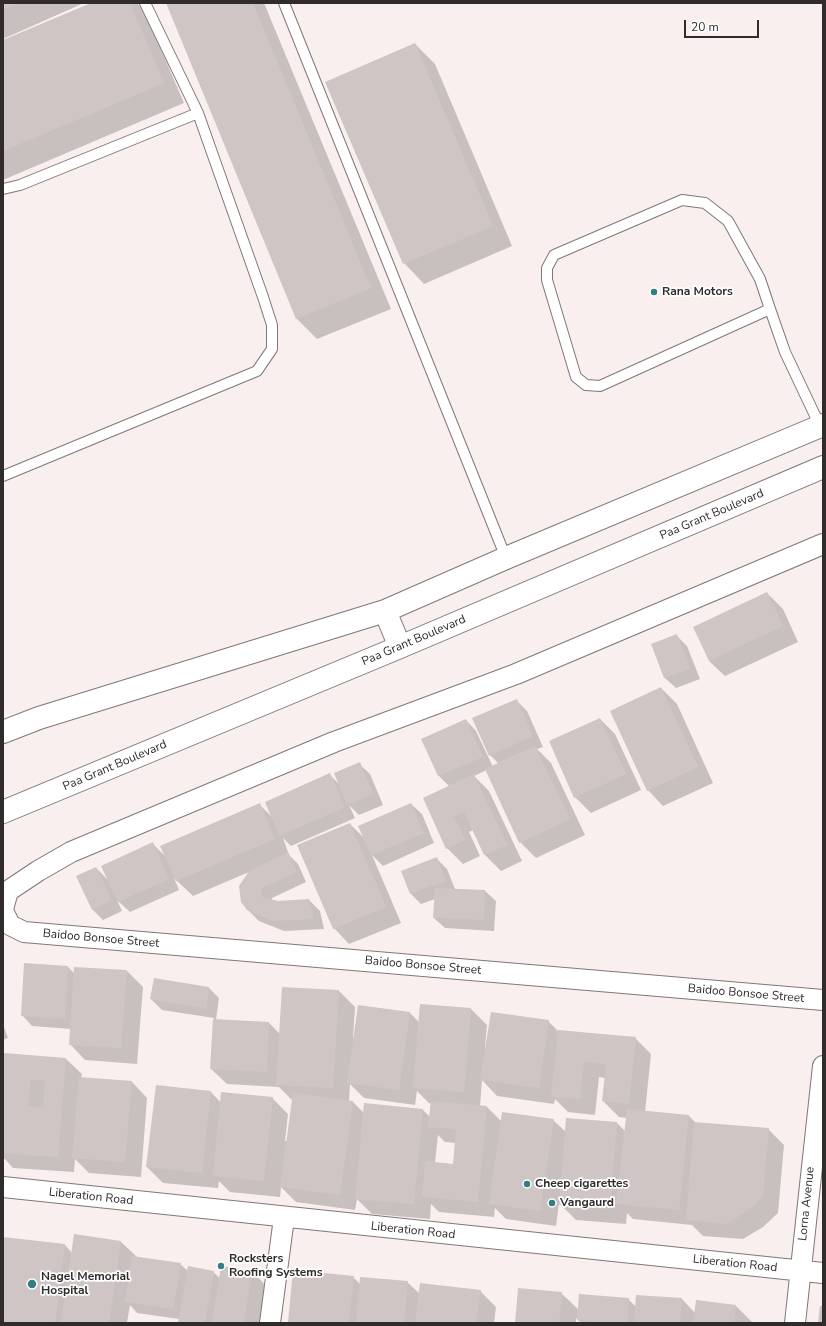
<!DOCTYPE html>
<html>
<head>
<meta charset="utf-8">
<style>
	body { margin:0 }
	#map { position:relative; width:826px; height:1326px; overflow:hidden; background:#faefef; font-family:"Nunito Sans",sans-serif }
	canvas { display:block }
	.frame { position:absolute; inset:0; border:4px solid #302c2c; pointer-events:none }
	.scale { position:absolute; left:684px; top:20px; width:75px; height:18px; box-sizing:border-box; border:2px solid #302c2c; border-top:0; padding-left:5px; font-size:12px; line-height:14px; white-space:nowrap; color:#302c2c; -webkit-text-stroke:3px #fff; paint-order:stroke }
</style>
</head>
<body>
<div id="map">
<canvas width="826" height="1326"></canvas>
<div class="frame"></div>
<div class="scale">20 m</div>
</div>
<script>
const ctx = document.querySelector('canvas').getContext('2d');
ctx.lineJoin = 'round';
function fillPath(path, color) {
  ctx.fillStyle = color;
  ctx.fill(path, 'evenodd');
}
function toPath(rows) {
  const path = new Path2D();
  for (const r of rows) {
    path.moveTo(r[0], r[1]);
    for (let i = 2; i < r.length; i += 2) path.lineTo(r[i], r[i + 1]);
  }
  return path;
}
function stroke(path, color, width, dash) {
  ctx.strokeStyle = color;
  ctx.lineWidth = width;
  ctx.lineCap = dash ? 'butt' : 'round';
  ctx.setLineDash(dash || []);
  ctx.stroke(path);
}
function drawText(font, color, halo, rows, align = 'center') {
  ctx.font = font + ' "Nunito Sans",sans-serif';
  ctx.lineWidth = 3.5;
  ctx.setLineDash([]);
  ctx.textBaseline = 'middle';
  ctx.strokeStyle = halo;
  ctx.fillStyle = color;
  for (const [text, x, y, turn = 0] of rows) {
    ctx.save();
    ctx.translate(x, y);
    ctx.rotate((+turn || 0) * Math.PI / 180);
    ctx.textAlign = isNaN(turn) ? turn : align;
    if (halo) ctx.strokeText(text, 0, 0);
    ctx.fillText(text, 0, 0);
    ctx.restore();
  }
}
const shadow = toPath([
	[3,3,84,3,3,39],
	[94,3,137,3,144,10,184,103,3,180,3,41],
	[167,3,264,3,391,309,317,339,297,319],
	[415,44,435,64,512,246,424,284,404,263],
	[767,593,783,609,798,642,725,676,709,661],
	[676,635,687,646,700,679,676,688,665,678,652,644],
	[661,688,677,704,713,783,663,806,648,790],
	[516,700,527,711,543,747,537,749,551,763,585,835,536,858,520,842,487,770,474,776,489,791,522,861,501,871,485,855,473,830,469,832,480,856,463,864,447,848,450,787,439,776,423,739,466,720,476,731,493,767,499,764,490,755],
	[600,719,615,734,641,790,591,813,575,797],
	[359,764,370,774,383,805,359,815,349,805,355,818,291,846,283,838,289,855,298,864,306,882,272,898,272,901,278,902,309,900,320,911,324,929,284,931,259,921,248,910,249,872,193,896,174,878,179,890,130,912,117,900,122,911,103,920,92,909,96,868,109,881,153,844,166,857,259,804,272,817,330,775,340,785],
	[411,804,422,814,434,843,383,866,372,855,401,923,349,944,334,928,350,824,366,840],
	[437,859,447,869,455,889,485,891,496,901,494,931,445,928,434,918,435,899,421,904,411,894],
	[68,967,75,974,127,971,143,987,137,1064,85,1060,70,1044,71,1029,32,1026,22,1015],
	[209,988,219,998,216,1020,269,1023,280,1034,283,988,339,991,355,1007,353,1038,409,1012,419,1022,420,1005,471,1009,487,1025,485,1048,548,1021,559,1032,635,1038,651,1054,645,1112,689,1116,696,1123,768,1129,784,1145,778,1213,763,1227,743,1239,703,1236,692,1225,633,1219,627,1213,626,1224,576,1220,559,1203,556,1226,506,1219,495,1208,494,1217,439,1212,431,1204,430,1219,372,1214,357,1199,355,1210,296,1202,281,1187,280,1197,230,1192,219,1181,218,1188,163,1183,147,1167,211,1092,221,1103,272,1098,288,1114,285,1141,287,1141,293,1101,279,1087,227,1084,211,1069,214,1018,162,1010,151,999],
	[599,1077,605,1078,603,1101,619,1117,627,1118,625,1131,617,1123,566,1132,553,1120,502,1122,487,1107,480,1106,482,1080,497,1096,554,1104,555,1099,568,1112,595,1115],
	[350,1084,364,1098,415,1105,417,1091,429,1103,431,1104,430,1117,423,1110,364,1113,353,1102,349,1101],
	[438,1135,445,1142,456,1143,454,1165,435,1163],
	[3,1024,8,1038,3,1040],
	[5,1054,66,1059,82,1074,81,1078,132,1082,147,1098,141,1177,89,1173,75,1159,74,1172,13,1168,3,1157,3,1080],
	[75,1235,121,1242,137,1257,180,1264,188,1271,213,1272,220,1278,252,1271,267,1287,262,1323,179,1323,179,1319,137,1313,130,1305,127,1323,3,1323,3,1238,65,1245,72,1253],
	[353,1277,360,1284,407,1282,420,1294,480,1291,496,1307,494,1323,289,1323],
	[561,1293,579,1310,628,1299,636,1307,682,1299,695,1313,736,1306,752,1322,751,1323,581,1323,576,1318,576,1323,516,1323]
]);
const building = toPath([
	[3,3,18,3,3,10],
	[91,3,130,3,164,83,3,151,3,40],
	[166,3,253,3,371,288,296,319],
	[415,43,493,226,403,264,325,82],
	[767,592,783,626,709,661,693,627],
	[677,634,690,669,664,678,651,644],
	[661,687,698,767,647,791,610,711],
	[517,699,533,736,489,756,472,718],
	[600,718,626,774,574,798,549,741],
	[466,719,483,757,438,776,421,739],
	[535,746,570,819,519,843,485,769],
	[360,762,373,794,347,805,334,773],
	[330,773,345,807,279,836,265,802],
	[474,774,507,845,484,855,464,812,454,816,465,840,446,849,423,798],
	[260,803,275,839,176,881,160,846],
	[411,803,424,833,371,855,358,826],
	[350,823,386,907,333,929,297,845],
	[153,842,169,879,118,902,101,866],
	[288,852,297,872,261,888,262,897,278,901,309,899,314,919,272,921,247,910,241,902,239,886,249,871],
	[437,857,446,881,410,894,401,871],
	[96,867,112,900,92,910,76,876],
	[435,888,485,890,484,920,433,918],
	[24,963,68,966,65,1019,21,1016],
	[74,967,127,970,121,1048,69,1045],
	[154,978,209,987,206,1009,150,999],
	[282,987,339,990,333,1088,276,1085],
	[420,1004,471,1008,464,1092,413,1088],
	[358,1005,410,1012,399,1090,347,1083],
	[491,1012,549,1020,539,1088,480,1080],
	[213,1019,269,1022,267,1072,210,1069],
	[558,1030,636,1037,629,1104,602,1101,606,1064,584,1062,580,1099,551,1097],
	[4,1053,66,1058,58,1157,3,1153],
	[31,1079,45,1081,43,1107,28,1106],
	[79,1077,132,1081,125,1162,72,1158],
	[156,1085,211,1091,202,1173,146,1167],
	[221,1092,273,1097,264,1181,213,1176],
	[293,1093,353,1101,340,1195,280,1187],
	[431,1101,487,1106,478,1202,422,1197,425,1161,453,1164,456,1129,428,1127],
	[364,1103,423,1109,414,1204,355,1199],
	[627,1109,689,1115,679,1210,616,1204],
	[502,1112,554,1119,540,1211,489,1204],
	[566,1118,617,1122,610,1209,559,1205],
	[694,1122,769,1128,763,1197,747,1211,727,1224,686,1220],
	[74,1234,121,1241,109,1323,61,1323],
	[3,1237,65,1244,55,1323,3,1323],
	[132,1256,181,1263,173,1309,125,1302],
	[188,1266,214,1271,205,1323,178,1323],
	[221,1266,252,1270,244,1323,212,1323],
	[293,1270,354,1276,349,1323,288,1323],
	[360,1277,408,1281,404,1323,356,1323],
	[420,1283,481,1290,476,1323,415,1323],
	[518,1288,562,1292,559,1323,515,1323],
	[579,1294,629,1298,627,1323,607,1323,577,1320],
	[636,1295,682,1298,680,1323,634,1322],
	[696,1300,736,1305,734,1323,693,1323],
	[820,1306,823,1306,823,1323,818,1323]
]);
const service = toPath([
	[284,3,506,558],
	[3,189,20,185,198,113],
	[770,309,600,386,586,385,576,377,547,280,547,268,554,255,682,200,705,203,728,221,760,279,770,309,785,352,820,426],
	[3,476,257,371,272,349,272,325,263,297,198,113,145,3]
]);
const minor = toPath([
	[3,909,8,891,38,871,71,852,334,742,516,674,823,544],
	[3,911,10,925,24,932,823,1000],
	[3,1187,823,1273],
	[270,1323,284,1218],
	[795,1323,823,1066]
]);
const secondary = toPath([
	[385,611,400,647],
	[3,732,39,718,385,611,506,558,823,425],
	[3,812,400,647,823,467]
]);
const markers = [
	[654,292,4,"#347d82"],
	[527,1184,4,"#347d82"],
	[552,1203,4,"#347d82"],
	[221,1266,4,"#347d82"],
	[32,1284,5,"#347d82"]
];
const poiNames = [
	["Rana Motors",662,292],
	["Cheep cigarettes",535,1184],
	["Vangaurd",560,1203],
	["Rocksters",229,1259],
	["Roofing Systems",229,1273],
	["Nagel Memorial",41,1277],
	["Hospital",41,1291]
];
const streetNames = [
	["Paa Grant Boulevard",712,515,-23],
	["Paa Grant Boulevard",414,641,-23],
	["Paa Grant Boulevard",115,766,-23],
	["Baidoo Bonsoe Street",101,939,5],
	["Baidoo Bonsoe Street",423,966,5],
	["Baidoo Bonsoe Street",746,994,5],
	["Liberation Road",91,1197,6],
	["Lorna Avenue",807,1204,-84],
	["Liberation Road",413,1231,6],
	["Liberation Road",735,1264,6]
];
fillPath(shadow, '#0003');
fillPath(building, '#cfc5c4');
stroke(service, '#807777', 12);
stroke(minor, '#807777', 22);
stroke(secondary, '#807777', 24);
stroke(service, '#fff', 10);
stroke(minor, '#fff', 20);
stroke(secondary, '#fff', 22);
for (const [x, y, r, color] of markers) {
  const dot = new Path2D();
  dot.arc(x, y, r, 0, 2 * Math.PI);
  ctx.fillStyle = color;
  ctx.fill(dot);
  stroke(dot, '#fff', 1.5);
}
drawText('bold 12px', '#302c2c', '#fff', poiNames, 'left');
drawText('12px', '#302c2c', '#fff', streetNames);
</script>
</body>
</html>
